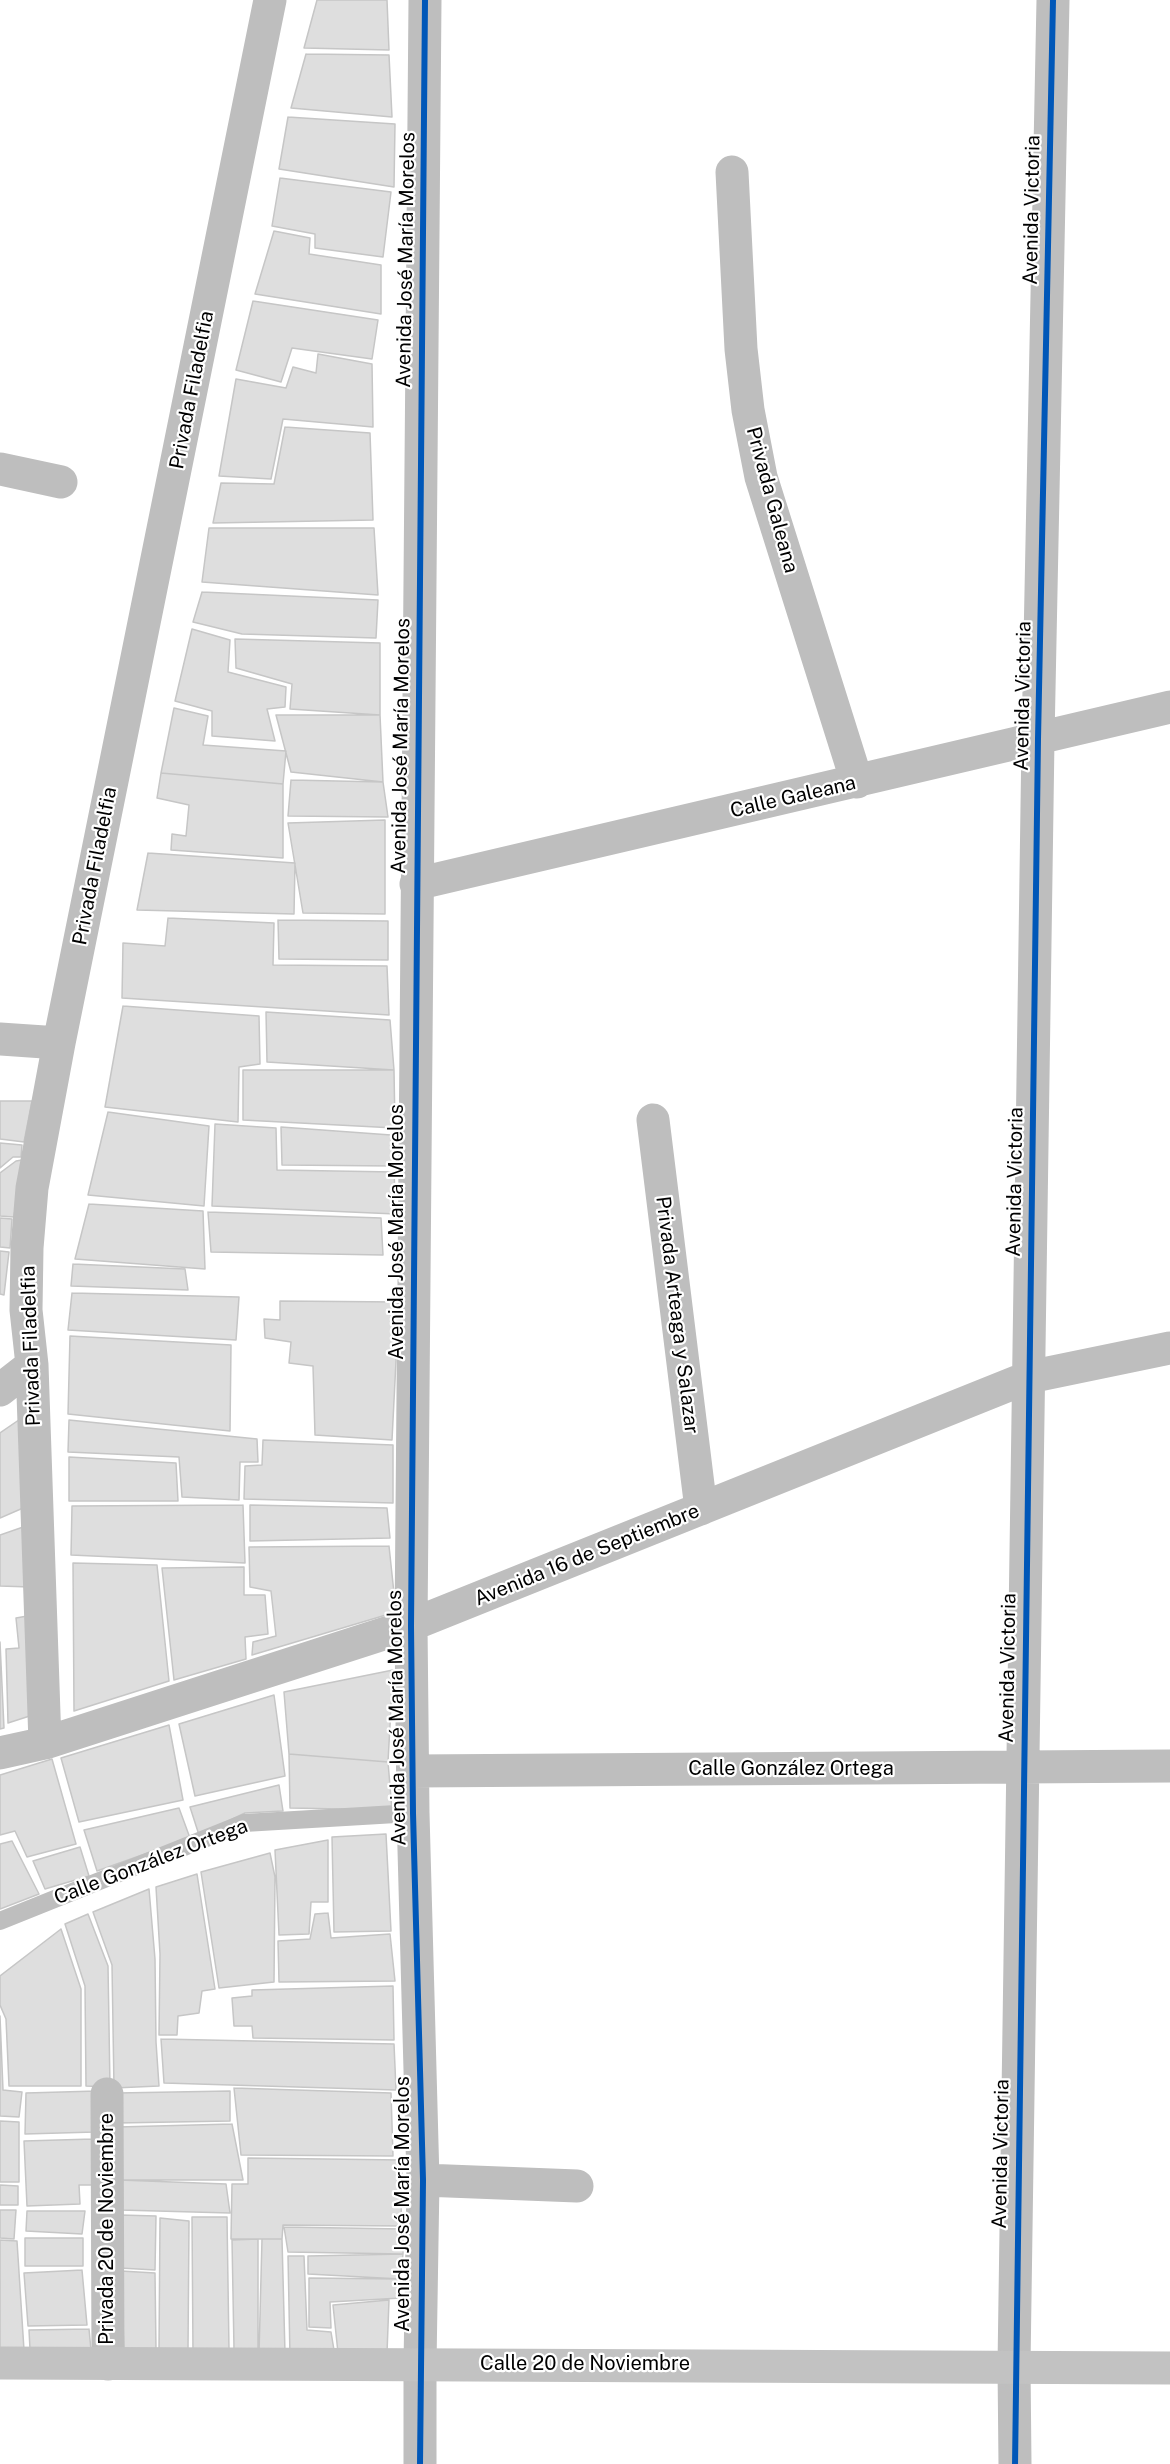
<!DOCTYPE html>
<html>
<head>
<meta charset="utf-8">
<style>
	body { margin:0 }
	canvas { display:block; background:#fff }
</style>
</head>
<body>
<canvas width="1170" height="2464"></canvas>
<script>
const ctx = document.querySelector('canvas').getContext('2d');
ctx.lineJoin = 'round';
function fillPath(path, color) {
  ctx.fillStyle = color;
  ctx.fill(path, 'evenodd');
}
function toPath(rows) {
  const path = new Path2D();
  for (const r of rows) {
    path.moveTo(r[0], r[1]);
    for (let i = 2; i < r.length; i += 2) path.lineTo(r[i], r[i + 1]);
  }
  return path;
}
function stroke(path, color, width, dash) {
  ctx.strokeStyle = color;
  ctx.lineWidth = width;
  ctx.lineCap = dash ? 'butt' : 'round';
  ctx.setLineDash(dash || []);
  ctx.stroke(path);
}
function drawText(font, color, halo, rows, align = 'center') {
  ctx.font = font + ' "Public Sans",sans-serif';
  ctx.lineWidth = 4.5;
  ctx.setLineDash([]);
  ctx.textBaseline = 'middle';
  ctx.strokeStyle = halo;
  ctx.fillStyle = color;
  for (const [text, x, y, turn = 0] of rows) {
    ctx.save();
    ctx.translate(x, y);
    ctx.rotate((+turn || 0) * Math.PI / 180);
    ctx.textAlign = isNaN(turn) ? turn : align;
    if (halo) ctx.strokeText(text, 0, 0);
    ctx.fillText(text, 0, 0);
    ctx.restore();
  }
}
const building = toPath([
	[317,0,387,0,389,50,304,48,317,0],
	[306,54,389,55,392,117,291,108,306,54],
	[288,117,395,124,394,187,279,169,288,117],
	[280,178,391,192,383,257,315,248,315,234,272,226,280,178],
	[274,231,310,238,309,254,381,265,381,314,255,294,274,231],
	[253,301,378,320,372,359,292,348,281,382,236,370,253,301],
	[318,354,372,364,373,427,283,419,271,479,219,476,236,379,286,388,293,367,316,373,318,354],
	[285,427,370,433,373,520,213,523,221,483,274,484,285,427],
	[209,528,374,528,378,595,202,582,209,528],
	[202,592,378,600,376,638,242,634,193,622,202,592],
	[192,629,230,640,228,672,286,687,285,707,267,709,275,741,212,736,212,711,175,701,192,629],
	[235,639,380,643,380,715,290,709,292,684,236,668,235,639],
	[174,708,208,716,203,745,286,751,283,784,161,773,174,708],
	[276,715,380,715,383,782,291,772,276,715],
	[161,773,283,784,283,858,171,850,172,834,186,836,189,805,157,798,161,773],
	[291,780,383,782,388,817,288,816,291,780],
	[385,820,385,914,303,913,288,823,385,820],
	[148,853,295,863,294,914,137,910,148,853],
	[168,918,274,923,273,965,387,966,389,1015,122,998,123,943,165,946,168,918],
	[278,920,388,921,388,960,279,959,278,920],
	[123,1006,259,1016,260,1064,239,1067,238,1122,105,1107,123,1006],
	[266,1012,390,1020,394,1070,267,1062,266,1012],
	[243,1070,394,1070,395,1128,243,1120,243,1070],
	[0,1101,32,1101,24,1142,0,1139,0,1101],
	[108,1112,209,1126,204,1206,88,1195,108,1112],
	[215,1124,276,1128,277,1170,394,1172,396,1214,212,1206,215,1124],
	[281,1127,391,1135,393,1166,282,1165,281,1127],
	[0,1143,22,1145,21,1157,13,1157,0,1168,0,1143],
	[22,1160,14,1217,0,1216,0,1173,16,1161,22,1160],
	[89,1204,203,1211,205,1269,75,1259,89,1204],
	[208,1212,381,1218,383,1255,211,1252,208,1212],
	[0,1218,12,1219,10,1248,0,1247,0,1218],
	[0,1251,9,1252,4,1295,0,1294,0,1251],
	[73,1264,185,1269,188,1290,71,1286,73,1264],
	[72,1293,239,1297,236,1340,68,1330,72,1293],
	[280,1301,399,1302,392,1440,315,1435,313,1366,289,1363,291,1342,265,1338,264,1319,280,1320,280,1301],
	[70,1336,231,1345,230,1431,68,1414,70,1336],
	[29,1413,30,1505,0,1518,0,1433,29,1413],
	[69,1420,257,1439,258,1462,240,1462,239,1500,182,1497,179,1457,68,1452,69,1420],
	[263,1440,393,1445,393,1503,244,1499,245,1466,262,1465,263,1440],
	[69,1457,176,1463,178,1501,69,1501,69,1457],
	[243,1505,245,1563,71,1555,72,1506,243,1505],
	[250,1505,387,1508,390,1538,250,1541,250,1505],
	[26,1526,30,1587,0,1586,0,1535,26,1526],
	[389,1546,396,1612,252,1655,253,1642,276,1636,271,1591,250,1587,249,1547,389,1546],
	[73,1563,157,1565,169,1681,74,1711,73,1563],
	[244,1567,244,1595,265,1595,268,1634,245,1637,246,1659,174,1680,162,1568,244,1567],
	[33,1615,39,1713,8,1723,6,1649,19,1648,16,1618,33,1615],
	[0,1642,4,1728,0,1729,0,1642],
	[393,1670,388,1762,289,1754,284,1692,393,1670],
	[274,1695,285,1776,195,1796,179,1724,274,1695],
	[169,1725,183,1800,79,1822,61,1758,169,1725],
	[289,1754,388,1762,392,1810,290,1808,289,1754],
	[52,1759,76,1844,27,1857,15,1831,0,1835,0,1775,52,1759],
	[279,1785,283,1811,245,1813,199,1835,190,1807,279,1785],
	[179,1808,190,1838,97,1871,84,1830,179,1808],
	[386,1834,391,1931,334,1932,332,1837,386,1834],
	[328,1840,328,1902,311,1902,309,1934,279,1935,275,1850,328,1840],
	[12,1841,39,1894,0,1909,0,1844,12,1841],
	[80,1847,89,1876,45,1889,33,1861,80,1847],
	[270,1853,275,1877,274,1982,219,1988,201,1872,270,1853],
	[197,1874,215,1989,202,1991,199,2013,178,2016,177,2035,159,2035,160,1954,156,1887,197,1874],
	[149,1889,155,1959,156,2042,159,2086,114,2088,112,1965,93,1912,149,1889],
	[328,1913,331,1938,390,1934,395,1981,279,1982,278,1941,310,1939,315,1914,328,1913],
	[88,1914,108,1966,110,2087,86,2086,85,1986,65,1924,88,1914],
	[61,1929,81,1989,81,2086,9,2086,6,2019,0,2005,0,1976,61,1929],
	[393,1986,394,2040,253,2038,252,2026,234,2026,232,1998,252,1996,252,1990,393,1986],
	[0,2016,3,2090,22,2092,19,2117,0,2116,0,2016],
	[161,2039,394,2044,396,2090,164,2083,161,2039],
	[234,2088,391,2093,393,2156,241,2155,234,2088],
	[97,2091,95,2132,25,2134,26,2093,97,2091],
	[230,2091,230,2121,117,2123,117,2093,230,2091],
	[0,2121,19,2122,19,2182,0,2182,0,2121],
	[232,2124,243,2180,119,2180,118,2127,232,2124],
	[93,2139,95,2185,79,2185,80,2204,27,2206,24,2141,93,2139],
	[248,2158,402,2160,401,2226,283,2225,282,2239,231,2239,232,2184,248,2184,248,2158],
	[119,2180,226,2184,230,2213,120,2210,119,2180],
	[0,2185,18,2186,18,2205,0,2205,0,2185],
	[0,2210,16,2210,14,2239,0,2238,0,2210],
	[27,2211,85,2211,82,2234,26,2231,27,2211],
	[120,2215,156,2216,155,2270,120,2268,120,2215],
	[192,2217,227,2217,229,2350,193,2354,192,2217],
	[160,2218,189,2221,188,2349,159,2350,160,2218],
	[284,2227,403,2229,403,2254,288,2252,284,2227],
	[25,2238,83,2238,83,2266,25,2266,25,2238],
	[258,2239,258,2349,234,2349,232,2240,258,2239],
	[262,2239,282,2239,285,2353,259,2354,262,2239],
	[0,2240,17,2241,24,2350,0,2350,0,2240],
	[403,2254,400,2279,308,2274,308,2256,403,2254],
	[288,2256,304,2256,307,2330,331,2332,335,2356,290,2357,288,2256],
	[82,2270,87,2325,28,2326,24,2273,82,2270],
	[121,2271,155,2273,156,2350,124,2350,121,2271],
	[309,2278,400,2279,401,2298,330,2302,331,2328,309,2327,309,2278],
	[389,2300,387,2353,338,2353,333,2305,389,2300],
	[89,2329,91,2350,30,2349,29,2330,89,2329]
]);
const service = toPath([
	[0,1921,244,1823,413,1813]
]);
const minor = toPath([
	[732,172,741,349,748,410,761,477,857,782],
	[0,469,61,482],
	[416,884,1170,707],
	[0,1039,59,1043],
	[653,1120,701,1509],
	[0,1390,32,1365],
	[45,1743,32,1365,26,1310,27,1248,32,1188,59,1043,270,0],
	[0,1753,45,1743,411,1625,1029,1377,1170,1348],
	[413,1771,1170,1766],
	[107,2094,108,2364],
	[423,2180,577,2186],
	[420,2364,423,2180,413,1813,411,1625,425,0],
	[1014,2365,1038,739,1053,0]
]);
const tertiary = toPath([
	[420,2364,420,2464],
	[1014,2365,1015,2464]
]);
const secondary = toPath([
	[0,2363,1170,2368]
]);
const cycleway = toPath([
	[420,2464,423,2180,413,1813,411,1625,425,0],
	[1015,2464,1038,739,1053,0]
]);
const streetNames = [
	["Avenida Victoria",1032,210,-89],
	["Avenida José María Morelos",406,260,-89],
	["Privada Filadelfia",192,390,-79],
	["Privada Galeana",772,500,75],
	["Avenida Victoria",1023,696,-89],
	["Avenida José María Morelos",401,746,-89],
	["Calle Galeana",793,797,-13],
	["Privada Filadelfia",95,866,-79],
	["Avenida Victoria",1015,1182,-89],
	["Avenida José María Morelos",397,1232,-90],
	["Privada Arteaga y Salazar",677,1315,83],
	["Privada Filadelfia",31,1346,-92],
	["Avenida 16 de Septiembre",587,1555,-22],
	["Avenida Victoria",1008,1668,-89],
	["Avenida José María Morelos",397,1718,-91],
	["Calle González Ortega",791,1769],
	["Calle González Ortega",151,1862,-21],
	["Avenida Victoria",1001,2154,-89],
	["Avenida José María Morelos",403,2204,-90],
	["Privada 20 de Noviembre",107,2229,-90],
	["Calle 20 de Noviembre",585,2364]
];
fillPath(building, '#dedede');
stroke(building, '#c6c6c6', 1.5);
stroke(service, '#bebebe', 18);
stroke(minor, '#bebebe', 33);
stroke(tertiary, '#bebebe', 33);
stroke(secondary, '#c2c2c2', 33);
stroke(cycleway, '#0057b8', 6);
drawText('20px', '#000', '#fff', streetNames);
</script>
</body>
</html>
